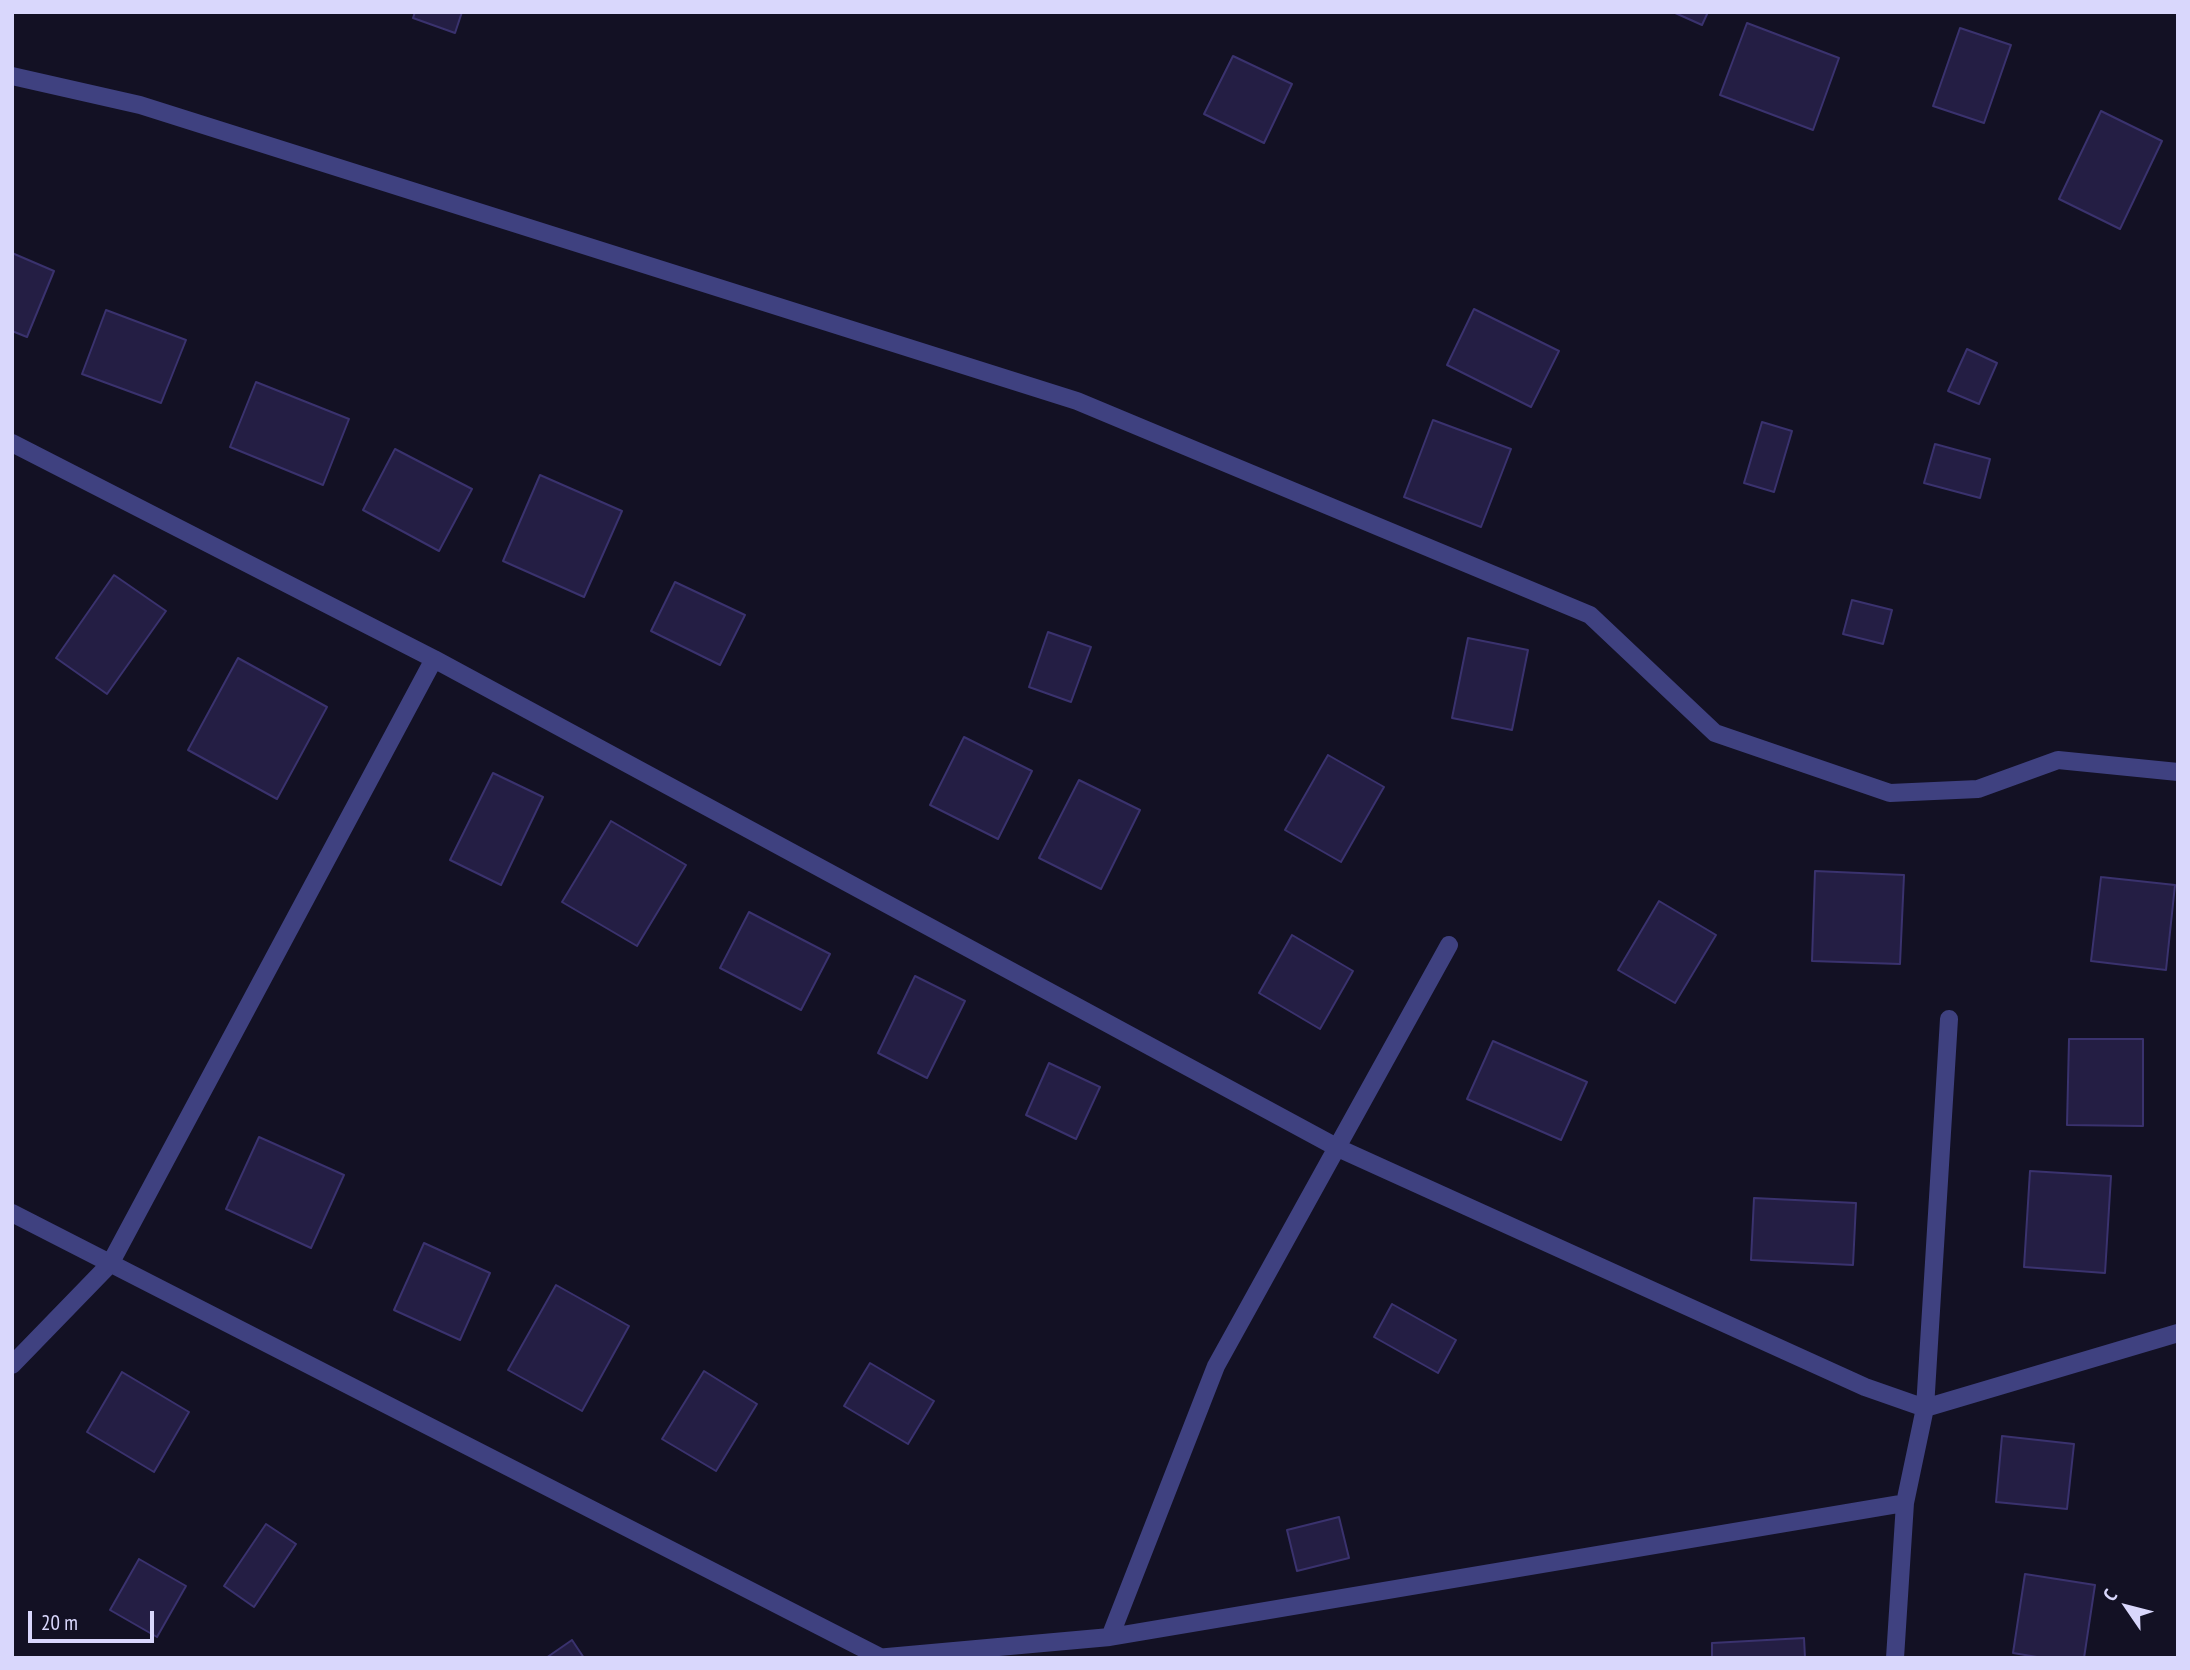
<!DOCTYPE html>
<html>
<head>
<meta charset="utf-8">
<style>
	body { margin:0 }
	#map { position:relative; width:2190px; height:1670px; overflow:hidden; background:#131124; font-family:"PT Sans Narrow",sans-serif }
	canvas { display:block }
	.frame { position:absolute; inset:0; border:14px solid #d9d7fc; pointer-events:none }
	.north { position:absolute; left:2092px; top:1572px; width:70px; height:70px; -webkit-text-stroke:5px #131124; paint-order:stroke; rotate:305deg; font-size:19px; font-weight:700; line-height:28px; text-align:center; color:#d9d7fc }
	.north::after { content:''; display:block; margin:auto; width:24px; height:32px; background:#d9d7fc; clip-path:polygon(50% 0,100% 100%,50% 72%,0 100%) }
	.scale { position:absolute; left:28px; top:1611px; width:126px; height:32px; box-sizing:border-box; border:4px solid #d9d7fc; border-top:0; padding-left:9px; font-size:21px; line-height:24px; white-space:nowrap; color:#d9d7fc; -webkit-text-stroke:5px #131124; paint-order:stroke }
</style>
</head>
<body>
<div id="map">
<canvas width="2190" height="1670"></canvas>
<div class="frame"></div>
<div class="north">С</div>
<div class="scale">20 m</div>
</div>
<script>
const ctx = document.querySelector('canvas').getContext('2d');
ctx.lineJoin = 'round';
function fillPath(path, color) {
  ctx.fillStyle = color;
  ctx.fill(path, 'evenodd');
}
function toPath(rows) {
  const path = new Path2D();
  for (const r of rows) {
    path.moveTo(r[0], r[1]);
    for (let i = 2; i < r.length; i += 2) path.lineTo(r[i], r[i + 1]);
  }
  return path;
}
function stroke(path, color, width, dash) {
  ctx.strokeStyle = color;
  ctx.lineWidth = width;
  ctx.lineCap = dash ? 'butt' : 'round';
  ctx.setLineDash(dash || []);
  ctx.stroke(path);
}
const building = toPath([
	[415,12,462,12,455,33,413,18,415,12],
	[1673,12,1708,12,1702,25,1673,12],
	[1747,23,1839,58,1813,130,1720,95,1747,23],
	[1960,28,2011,45,1984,123,1933,106,1960,28],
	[1233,56,1292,84,1264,143,1204,114,1233,56],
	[2101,111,2162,141,2120,229,2059,199,2101,111],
	[12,253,54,271,27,337,12,331,12,253],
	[1474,309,1559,351,1531,407,1447,365,1474,309],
	[106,310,186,340,161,403,82,374,106,310],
	[1967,349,1997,363,1979,404,1948,391,1967,349],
	[256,382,349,419,323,485,230,447,256,382],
	[1433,420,1511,449,1481,527,1404,497,1433,420],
	[1762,422,1792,431,1774,492,1744,483,1762,422],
	[1935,444,1990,459,1980,498,1924,483,1935,444],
	[395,449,472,489,439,551,363,510,395,449],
	[540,475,622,511,584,597,503,561,540,475],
	[114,575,166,611,107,694,56,658,114,575],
	[675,582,745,615,720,665,651,631,675,582],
	[1852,600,1892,610,1883,644,1843,634,1852,600],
	[1048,632,1091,647,1071,702,1029,687,1048,632],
	[1468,638,1528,650,1512,730,1452,718,1468,638],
	[238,658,327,707,277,799,188,750,238,658],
	[964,737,1032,771,998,839,930,805,964,737],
	[1328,755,1384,787,1341,862,1285,830,1328,755],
	[493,773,543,797,501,885,450,860,493,773],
	[1079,780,1140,810,1101,889,1039,858,1079,780],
	[611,821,686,865,637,946,562,902,611,821],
	[1815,871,1904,875,1900,964,1812,961,1815,871],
	[2101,877,2175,885,2166,970,2091,961,2101,877],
	[1659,901,1716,935,1675,1003,1618,970,1659,901],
	[749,912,830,954,801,1010,720,968,749,912],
	[1292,935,1353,971,1320,1029,1259,993,1292,935],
	[915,976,965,1001,927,1078,878,1053,915,976],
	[2069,1039,2143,1039,2143,1126,2067,1125,2069,1039],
	[1493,1041,1587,1082,1561,1140,1467,1099,1493,1041],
	[1049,1063,1100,1087,1076,1139,1026,1115,1049,1063],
	[259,1137,344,1175,311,1248,226,1209,259,1137],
	[2030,1171,2111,1176,2105,1273,2024,1267,2030,1171],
	[1754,1198,1856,1203,1853,1265,1751,1260,1754,1198],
	[424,1243,490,1273,460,1340,394,1310,424,1243],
	[556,1285,629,1326,582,1411,508,1370,556,1285],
	[1392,1304,1456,1340,1438,1373,1374,1337,1392,1304],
	[870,1363,934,1401,908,1444,844,1406,870,1363],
	[704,1371,757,1404,716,1471,662,1439,704,1371],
	[122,1372,189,1412,154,1472,87,1432,122,1372],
	[2002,1436,2074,1444,2067,1509,1996,1502,2002,1436],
	[1339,1517,1349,1558,1297,1571,1287,1530,1339,1517],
	[266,1524,296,1544,254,1607,224,1586,266,1524],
	[139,1559,186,1586,157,1637,110,1610,139,1559],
	[2025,1574,2095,1585,2084,1658,2043,1658,2013,1653,2025,1574],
	[1804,1638,1805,1658,1712,1658,1712,1643,1804,1638],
	[572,1640,584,1658,546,1658,572,1640]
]);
const minor = toPath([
	[12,76,140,105,1077,401,1590,615,1715,733,1890,793,1978,789,2058,760,2178,772],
	[12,443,434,659,1338,1148,1865,1387,1925,1408,2178,1333],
	[12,1213,878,1656],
	[12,1365,110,1264,434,659],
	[1110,1637,1216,1366,1449,945],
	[876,1658,1110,1637,1905,1503],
	[1895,1658,1905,1503,1925,1408,1949,1019]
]);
fillPath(building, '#241e44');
stroke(building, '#3a326e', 2);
stroke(minor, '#3f4180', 18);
</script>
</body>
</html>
